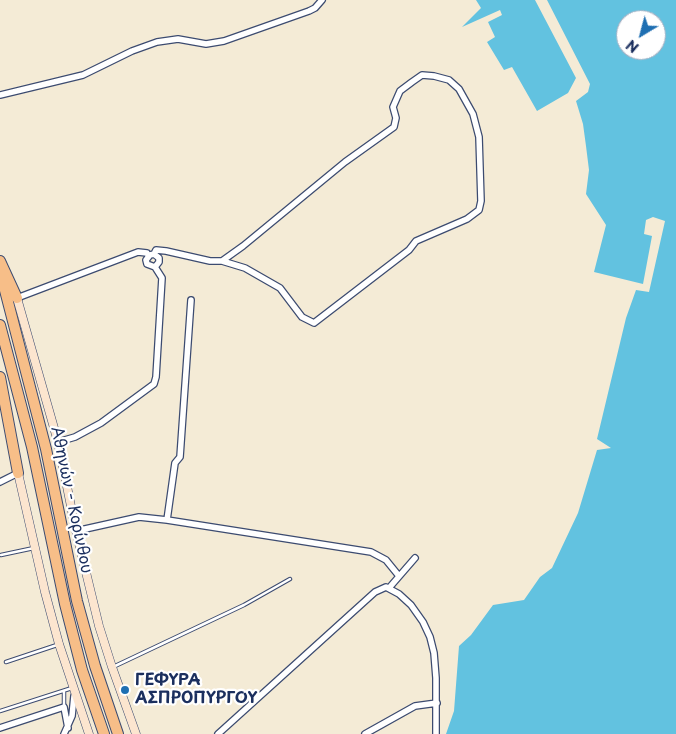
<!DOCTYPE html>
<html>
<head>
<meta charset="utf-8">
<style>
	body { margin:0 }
	#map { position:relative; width:676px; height:734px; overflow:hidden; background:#f4ebd6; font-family:"Playpen Sans",sans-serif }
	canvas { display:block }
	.north { position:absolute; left:616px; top:10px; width:50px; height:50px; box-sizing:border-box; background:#fff; border:1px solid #a4acbf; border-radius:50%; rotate:217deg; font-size:14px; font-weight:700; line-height:20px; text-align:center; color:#1b2f5e }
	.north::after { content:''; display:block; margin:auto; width:18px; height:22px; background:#1f6fb2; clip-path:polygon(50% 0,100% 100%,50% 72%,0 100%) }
</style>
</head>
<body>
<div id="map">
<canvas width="676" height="734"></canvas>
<div class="north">N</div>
</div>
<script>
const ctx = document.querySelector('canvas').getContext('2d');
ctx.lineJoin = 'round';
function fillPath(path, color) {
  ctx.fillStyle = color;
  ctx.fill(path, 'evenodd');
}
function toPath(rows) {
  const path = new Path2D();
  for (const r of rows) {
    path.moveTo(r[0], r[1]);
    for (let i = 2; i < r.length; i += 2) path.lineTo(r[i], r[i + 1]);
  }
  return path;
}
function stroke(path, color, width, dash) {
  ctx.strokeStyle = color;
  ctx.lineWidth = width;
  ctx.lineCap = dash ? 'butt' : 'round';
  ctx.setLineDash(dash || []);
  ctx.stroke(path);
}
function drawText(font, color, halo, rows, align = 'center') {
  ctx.font = font + ' "Playpen Sans",sans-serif';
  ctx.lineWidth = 4.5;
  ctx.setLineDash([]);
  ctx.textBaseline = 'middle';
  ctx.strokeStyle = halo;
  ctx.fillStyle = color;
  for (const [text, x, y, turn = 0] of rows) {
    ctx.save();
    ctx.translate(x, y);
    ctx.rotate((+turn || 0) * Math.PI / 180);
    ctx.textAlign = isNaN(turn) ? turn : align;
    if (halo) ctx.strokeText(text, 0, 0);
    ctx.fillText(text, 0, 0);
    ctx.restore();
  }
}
const water = toPath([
	[476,0,535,0,576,78,568,93,537,111,512,67,504,70,487,42,495,37,488,22,502,15,500,10,462,27,481,8],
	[547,0,676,0,676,734,446,734,454,711,459,646,471,635,493,605,524,600,540,577,552,568,578,513,597,450,611,448,597,439,626,318,636,290,649,292,665,221,653,217,646,220,644,234,652,236,643,284,594,272,606,225,586,194,589,170,586,146,583,124,576,101,588,92,590,84],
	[626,20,656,20,656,50,626,50]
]);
const lane = toPath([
	[1,555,34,548],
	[6,662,57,645],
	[113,667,244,605,290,579],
	[64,691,64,707],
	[0,711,72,688]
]);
const street = toPath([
	[0,95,83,75,132,51,157,42,178,39,206,44,224,41,309,11,315,8,322,0],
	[154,254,156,250,166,251,210,261,222,261,243,246,345,162,394,127,396,118,393,107,400,91,412,82,422,75,434,76,449,80,459,89,473,114,479,137,481,201,479,210,467,219,416,241,409,250,314,323,302,317,280,288,245,268,222,261],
	[17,298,138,252,147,253,148,256],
	[58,442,75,437,101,423,154,384,156,377,162,278,155,267,147,264,146,260,150,255,154,254,159,258,159,262,155,267],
	[0,482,18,473],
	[167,520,175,463,180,457,191,300],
	[76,531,139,517,167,520,371,552,386,560,399,576],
	[389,588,415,558],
	[0,728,64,707,68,728],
	[64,734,72,716,74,696],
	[218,734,375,592,386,587,399,594,411,605,423,622,430,637,434,653,436,678,436,734],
	[365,734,415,706,437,703]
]);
const secondary = toPath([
	[17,298,58,442,76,531,99,626,112,667,136,734],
	[18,473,45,592,59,644,89,734]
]);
const highway = toPath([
	[0,261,17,298],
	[0,271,46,449,77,601,95,666,118,734],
	[0,325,32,447,65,604,82,670,104,734],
	[0,377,18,473]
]);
const markers = [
	[125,690,5,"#1f6fb2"]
];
const streetNames = [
	["Αθηνών - Κορίνθου",71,500,78]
];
const poiNames = [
	["ΓΕΦΥΡΑ",135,681],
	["ΑΣΠΡΟΠΥΡΓΟΥ",135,699]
];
fillPath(water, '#62c2e0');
stroke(lane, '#3c4b70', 4.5);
stroke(street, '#3c4b70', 8);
stroke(secondary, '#3c4b70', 9);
stroke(highway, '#3c4b70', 12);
stroke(lane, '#fff', 2.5);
stroke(street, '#fff', 5.5);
stroke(secondary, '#fce5cf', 8);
stroke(highway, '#f7be88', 10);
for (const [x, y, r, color] of markers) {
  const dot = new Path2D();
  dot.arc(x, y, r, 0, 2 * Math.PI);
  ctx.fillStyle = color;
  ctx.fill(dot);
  stroke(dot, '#fff', 2);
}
drawText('16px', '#1b2f5e', '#fff', streetNames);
drawText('bold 16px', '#1b2f5e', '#fff', poiNames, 'left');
</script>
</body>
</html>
